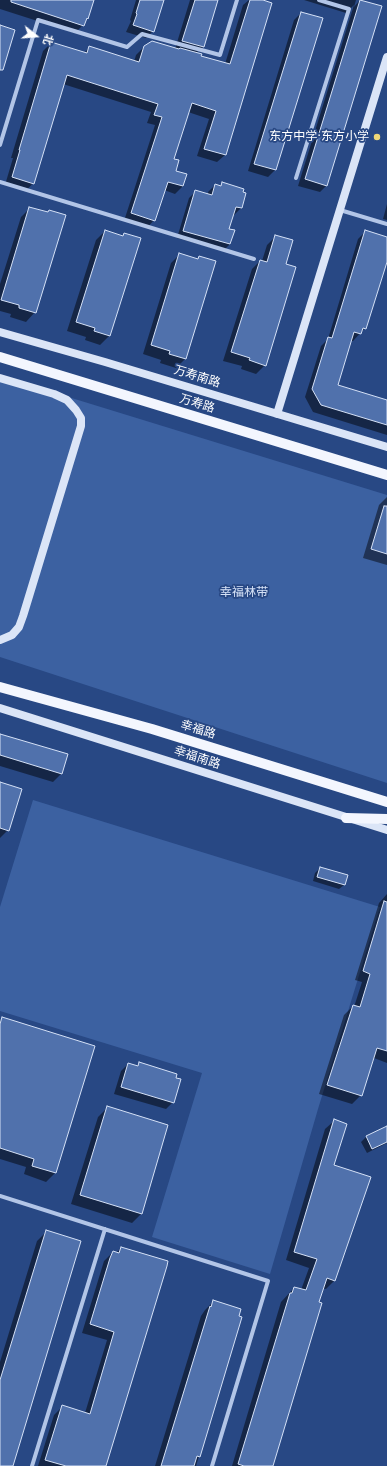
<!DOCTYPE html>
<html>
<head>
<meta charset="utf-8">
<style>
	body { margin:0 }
	#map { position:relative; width:387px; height:1466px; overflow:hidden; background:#284884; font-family:"DejaVu Sans","Noto Sans SC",sans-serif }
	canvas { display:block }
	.north { position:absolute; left:16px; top:16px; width:40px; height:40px; -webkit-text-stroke:3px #284884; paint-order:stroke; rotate:107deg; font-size:11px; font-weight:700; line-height:16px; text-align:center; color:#fff }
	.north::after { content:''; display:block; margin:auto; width:14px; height:18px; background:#fff; clip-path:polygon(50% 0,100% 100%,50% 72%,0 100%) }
</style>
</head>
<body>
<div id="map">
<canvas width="387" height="1466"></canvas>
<div class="north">北</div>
</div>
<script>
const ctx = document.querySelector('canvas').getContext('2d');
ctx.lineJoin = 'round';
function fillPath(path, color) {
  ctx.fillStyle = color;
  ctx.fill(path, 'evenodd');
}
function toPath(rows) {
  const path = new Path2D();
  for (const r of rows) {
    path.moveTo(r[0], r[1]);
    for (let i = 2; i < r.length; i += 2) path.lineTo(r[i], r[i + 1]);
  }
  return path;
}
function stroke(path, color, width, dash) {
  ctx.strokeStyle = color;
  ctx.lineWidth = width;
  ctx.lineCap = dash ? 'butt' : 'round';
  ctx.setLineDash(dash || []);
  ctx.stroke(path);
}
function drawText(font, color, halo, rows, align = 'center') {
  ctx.font = font + ' "DejaVu Sans","Noto Sans SC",sans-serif';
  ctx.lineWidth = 3.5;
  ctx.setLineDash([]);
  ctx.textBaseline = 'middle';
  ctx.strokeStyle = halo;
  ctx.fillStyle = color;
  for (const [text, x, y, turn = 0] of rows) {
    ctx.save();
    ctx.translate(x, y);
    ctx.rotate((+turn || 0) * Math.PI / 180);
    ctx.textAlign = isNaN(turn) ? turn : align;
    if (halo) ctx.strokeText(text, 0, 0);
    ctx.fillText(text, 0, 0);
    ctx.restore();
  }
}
const green = toPath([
	[0,376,387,495,387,783,0,657],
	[33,800,380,907,318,1109,270,1274,152,1237,202,1073,0,1011,0,907]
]);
const shadow = toPath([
	[0,0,93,0,83,25,75,33,0,9],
	[136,0,163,0,153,31,146,38,126,32,131,21,130,20],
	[190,0,217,0,203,47,196,53,200,57,225,64,243,5,249,0,260,0,225,155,217,162,197,156,209,119,188,112,173,159,175,172,183,186,175,194,164,190,154,220,147,228,124,221,155,125,147,123,151,112,63,84,33,183,26,191,5,185,13,158,11,158,43,51,51,43,84,53,89,48,134,62,136,55,144,47,175,49],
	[304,0,356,0,354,7,360,0,327,185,320,192,298,186,354,5,346,13],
	[301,13,321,19,275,170,268,177,248,171,294,20],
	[222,184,245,194,241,208,234,215,232,214,227,229,230,244,223,251,177,238,189,198,196,191,208,195,208,192,215,185,220,186],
	[387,204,387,220,383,219],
	[30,208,47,213,35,312,26,322,10,317,11,314,0,311,0,284,21,217],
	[105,231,122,236,124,234,109,336,100,345,85,340,86,337,67,331,96,240],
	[366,231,387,238,387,257,365,328,353,341,350,341,336,385,387,401,387,435,313,412,305,397,321,346,328,339,358,239],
	[276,236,284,265,265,365,256,374,241,369,242,366,223,361,252,269,260,261,262,261,267,245],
	[180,254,197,259,199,257,214,262,185,359,176,368,160,363,161,360,143,354,171,263],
	[387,497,387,565,363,558,379,505],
	[0,735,61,774,53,782,0,766],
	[0,783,8,830,0,838],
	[320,868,344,885,339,889,313,881,315,873],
	[387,894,387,1063,374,1058,361,1095,352,1104,319,1094,344,1015,353,1006,354,1007,362,982,355,980,379,903],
	[3,1018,94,1047,55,1173,46,1182,24,1174,26,1167,0,1159,0,1021],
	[139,1063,173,1102,166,1109,114,1094,121,1071,128,1064,136,1067],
	[107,1108,141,1214,132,1223,71,1204,98,1117],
	[334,1121,333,1166,370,1178,334,1281,326,1289,322,1288,272,1466,232,1466,281,1302,294,1288,301,1290,309,1268,286,1260,325,1129],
	[387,1127,387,1143,367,1153,361,1142,366,1137],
	[46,1232,12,1466,0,1466,0,1362,37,1241],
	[121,1248,105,1466,38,1466,54,1415,62,1407,85,1413,107,1340,82,1333,104,1261,113,1252,116,1253],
	[214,1301,241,1317,196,1466,155,1466,201,1316,205,1310]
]);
const building = toPath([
	[11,0,94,0,88,19,87,18,84,26,11,2,11,0],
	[140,0,164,0,154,32,133,25,137,14,136,13,140,0],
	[195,0,218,0,204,47,182,41,195,0],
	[250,0,263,0,272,3,226,155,204,149,216,111,192,103,174,159,179,160,176,171,187,174,183,186,168,182,155,221,131,213,162,117,154,115,158,104,67,75,34,184,12,177,20,150,19,150,51,42,87,53,89,46,139,62,144,46,152,41,179,49,180,48,202,54,201,56,230,64,250,0],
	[360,0,382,6,327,186,305,179,360,0],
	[301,12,323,18,276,170,254,164,301,12],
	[0,25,15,30,3,70,0,70,0,25],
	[222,182,244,189,243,192,246,193,242,208,236,207,229,229,235,230,230,244,183,231,195,190,212,195,215,184,221,186,222,182],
	[29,207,48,212,49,210,66,215,36,313,19,308,19,305,1,300,29,207],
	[105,230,123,236,124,233,141,238,110,336,94,331,95,328,76,322,105,230],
	[365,230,387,237,387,262,366,329,363,328,361,334,354,332,338,385,387,400,387,425,321,405,312,389,328,337,332,338,365,230],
	[275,235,293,240,286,264,296,267,266,366,249,360,250,358,231,352,260,260,267,262,275,235],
	[179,253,198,259,199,256,216,261,186,359,169,354,170,351,151,345,179,253],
	[384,506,387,506,387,554,371,549,384,506],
	[0,734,68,754,62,774,0,755,0,734],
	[0,782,22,789,9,831,0,828,0,782],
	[320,867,348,875,345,885,317,877,320,867],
	[384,901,387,902,387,1051,377,1048,362,1096,327,1085,353,1005,360,1007,370,974,363,971,384,901],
	[2,1017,95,1046,56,1173,32,1166,34,1159,0,1148,0,1024,2,1017],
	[139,1062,177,1074,176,1078,181,1079,174,1103,121,1087,128,1063,138,1066,139,1062],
	[107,1106,168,1125,142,1214,80,1195,107,1106],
	[334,1119,347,1124,334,1165,371,1177,335,1281,327,1278,319,1302,322,1303,273,1466,244,1466,238,1464,290,1293,292,1293,294,1287,306,1290,317,1259,294,1252,334,1119],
	[387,1126,387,1142,372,1149,366,1136,387,1126],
	[46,1230,81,1241,13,1466,0,1466,0,1380,46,1230],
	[121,1247,168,1261,167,1266,106,1466,66,1466,45,1460,62,1405,90,1414,114,1332,90,1324,110,1258,113,1251,119,1253,121,1247],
	[213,1300,241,1309,239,1316,242,1317,200,1457,197,1456,194,1466,161,1466,210,1306,211,1307,213,1300]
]);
const street = toPath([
	[0,145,38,20,127,47,142,34,220,55,237,0],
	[296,178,349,9,319,0],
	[0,182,254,259],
	[340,210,387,224],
	[0,1196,268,1281,212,1466],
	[32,1466,105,1229]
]);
const secondary = toPath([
	[0,332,105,362,387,447],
	[0,378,54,394,67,400,76,410,81,418,81,426,23,616,19,627,12,635,0,640],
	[277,414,387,57],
	[0,708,387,830]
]);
const primary = toPath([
	[0,357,387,475],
	[0,687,152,729,387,802],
	[346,818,387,819]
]);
const markers = [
	[377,137,4,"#efd778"]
];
const poiNames = [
	["东方中学·东方小学",369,137]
];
const streetNames = [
	["万寿南路",197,377,17],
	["万寿路",197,404,17],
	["幸福路",198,730,17],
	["幸福南路",197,758,18]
];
const parkNames = [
	["幸福林带",244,593]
];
fillPath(green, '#3c61a1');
fillPath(shadow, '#0007');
fillPath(building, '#5071ac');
stroke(building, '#d5e1f6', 1);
stroke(street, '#b2c5e7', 4);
stroke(secondary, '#dbe5f7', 8);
stroke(primary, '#f3f6fe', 10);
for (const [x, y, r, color] of markers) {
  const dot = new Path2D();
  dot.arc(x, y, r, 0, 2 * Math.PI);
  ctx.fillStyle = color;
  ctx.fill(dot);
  stroke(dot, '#284884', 1.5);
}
drawText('12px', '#fff', '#284884', poiNames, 'right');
drawText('12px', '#fff', '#284884', streetNames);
drawText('12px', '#d5e1f6', '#284884', parkNames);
</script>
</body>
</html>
